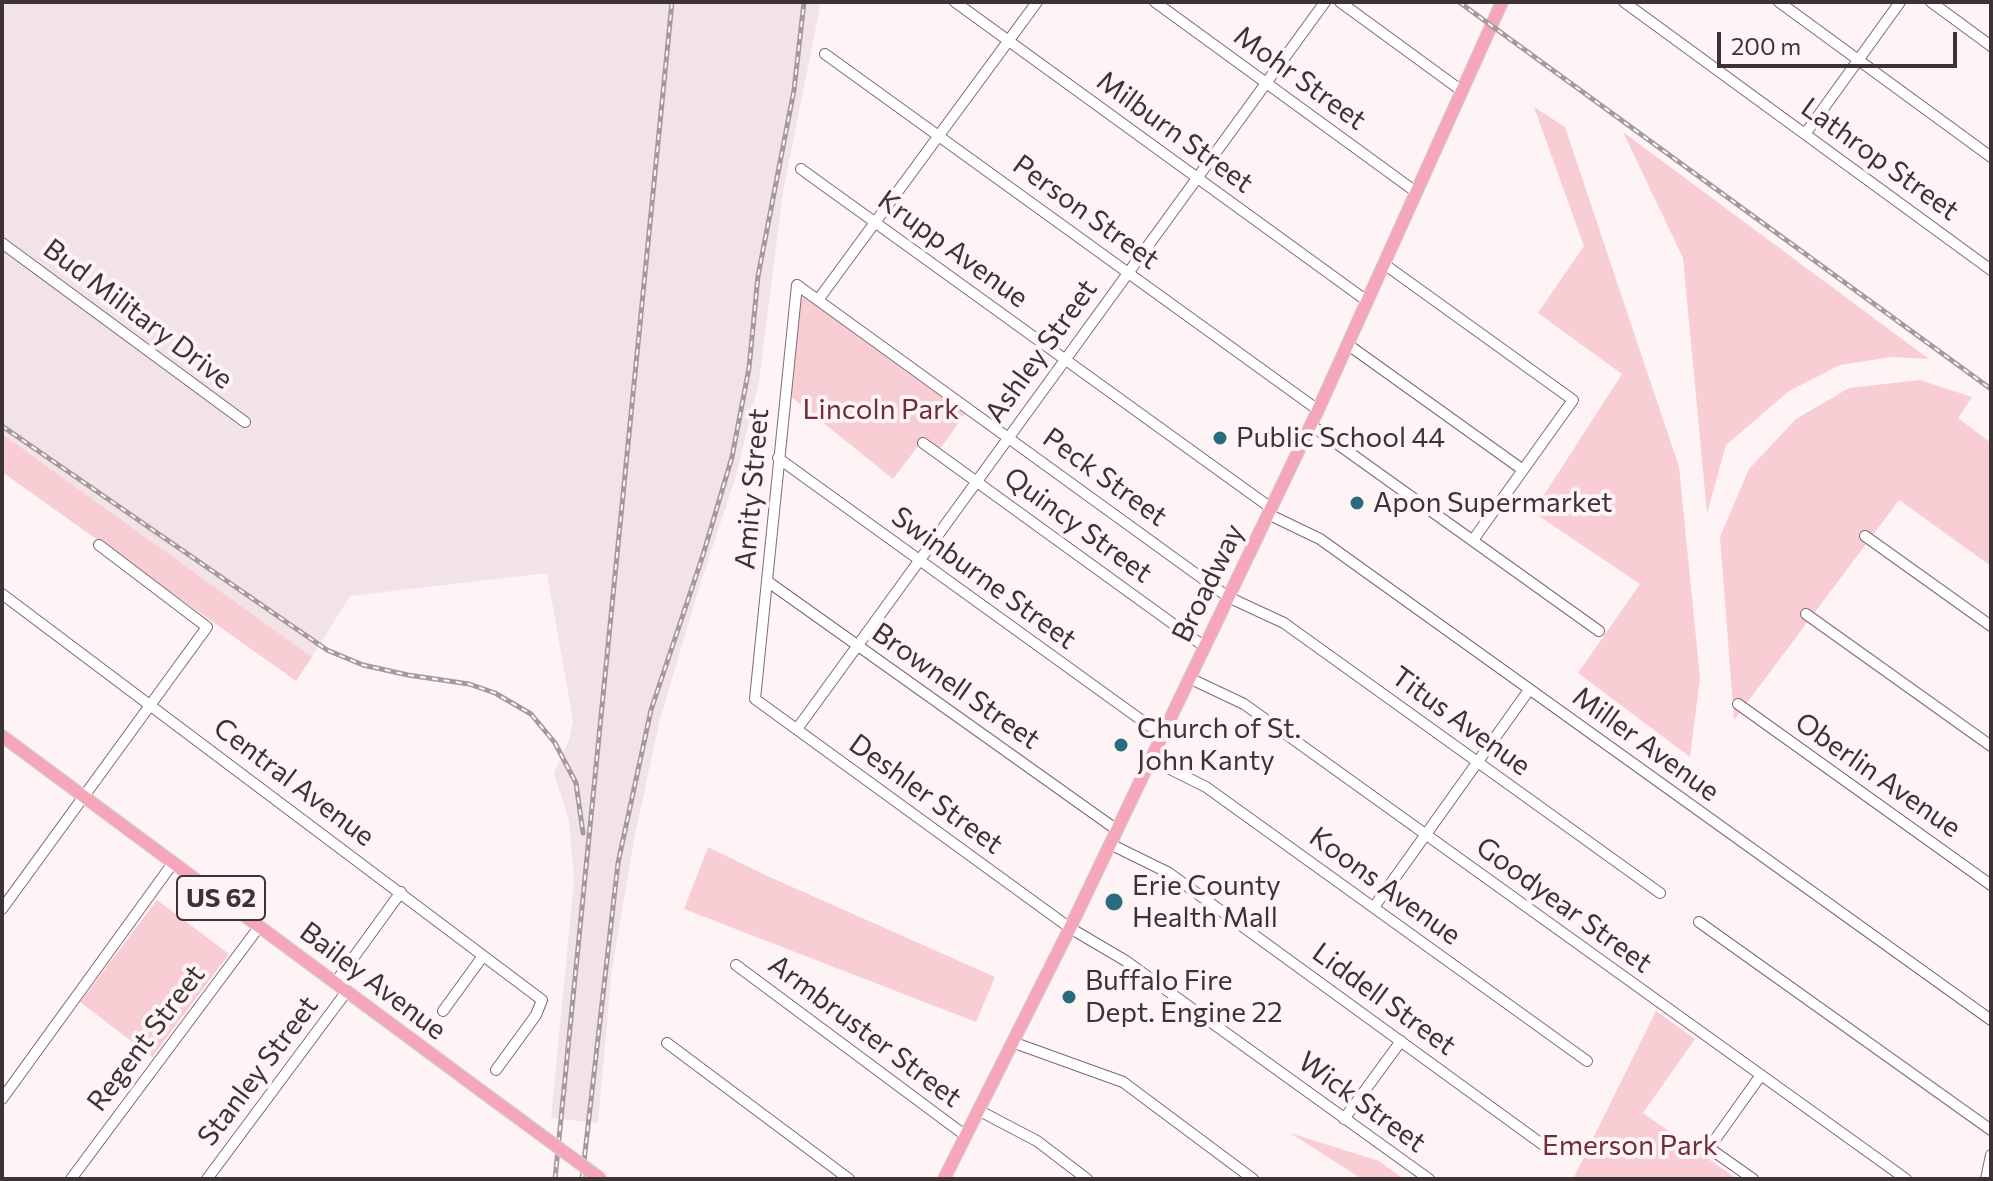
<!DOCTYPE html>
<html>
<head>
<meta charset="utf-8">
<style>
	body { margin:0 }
	#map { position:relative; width:1993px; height:1181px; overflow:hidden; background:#fef3f5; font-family:Commissioner,sans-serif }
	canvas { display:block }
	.frame { position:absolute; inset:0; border:4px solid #3d3234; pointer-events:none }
	.scale { position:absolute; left:1717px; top:32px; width:240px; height:36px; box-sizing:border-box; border:4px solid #3d3234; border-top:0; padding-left:10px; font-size:24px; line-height:28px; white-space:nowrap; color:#3d3234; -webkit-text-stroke:6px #fef3f5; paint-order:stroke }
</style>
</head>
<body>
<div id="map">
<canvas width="1993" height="1181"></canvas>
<div class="frame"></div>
<div class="scale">200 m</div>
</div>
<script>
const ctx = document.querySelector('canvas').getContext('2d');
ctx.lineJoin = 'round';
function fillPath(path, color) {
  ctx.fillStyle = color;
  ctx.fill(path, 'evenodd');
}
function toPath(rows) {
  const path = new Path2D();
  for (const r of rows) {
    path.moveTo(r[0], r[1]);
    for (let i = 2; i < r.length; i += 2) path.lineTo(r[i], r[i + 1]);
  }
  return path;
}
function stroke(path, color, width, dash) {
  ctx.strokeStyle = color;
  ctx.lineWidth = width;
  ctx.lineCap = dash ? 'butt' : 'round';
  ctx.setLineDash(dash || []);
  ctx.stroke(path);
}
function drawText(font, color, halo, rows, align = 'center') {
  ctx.font = font + ' Commissioner,sans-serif';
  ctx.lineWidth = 8;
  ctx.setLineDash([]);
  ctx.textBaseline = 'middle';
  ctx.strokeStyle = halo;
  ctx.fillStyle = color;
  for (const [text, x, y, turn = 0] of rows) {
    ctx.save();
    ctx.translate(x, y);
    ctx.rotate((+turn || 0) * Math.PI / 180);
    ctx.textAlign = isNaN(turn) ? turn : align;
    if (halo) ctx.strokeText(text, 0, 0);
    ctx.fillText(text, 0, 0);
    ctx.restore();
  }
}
const built = toPath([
	[2,2,821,2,783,192,759,381,736,476,698,591,659,723,634,840,612,969,598,1123,551,1118,574,880,569,821,554,773,569,740,573,721,547,573,350,596,312,657,2,434]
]);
const green = toPath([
	[1534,107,1565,127,1679,467,1700,678,1690,757,1578,673,1640,584,1533,512,1622,374,1538,313,1584,246],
	[1623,132,1929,359,1891,357,1840,365,1789,391,1726,445,1707,513,1683,258],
	[799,293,965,414,940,449,925,437,893,479,790,396],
	[1920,380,1972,397,1958,418,1991,443,1991,566,1899,500,1734,720,1720,537,1749,469,1796,419,1849,388],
	[2,434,312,657,296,681,2,472],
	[708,847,765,875,995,977,976,1022,684,909],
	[157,900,229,954,152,1057,80,1002],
	[1656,1011,1695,1039,1643,1113,1737,1179,1573,1179],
	[1290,1133,1379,1161,1404,1179,1362,1179]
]);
const minor = toPath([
	[955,2,1367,301],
	[1155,2,1416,192],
	[1340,2,1462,91],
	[1624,2,1991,270],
	[1779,2,1991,157],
	[1931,2,1991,46],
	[825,54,1318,410],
	[1805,134,1900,2],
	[801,169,1271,508],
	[2,243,245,422],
	[1384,264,1573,400,1473,540],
	[818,300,1037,2],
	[1347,344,1523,470],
	[1311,425,1599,631],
	[923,443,1205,647],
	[778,458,1162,735],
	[1268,514,1320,539,1991,1020],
	[1865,536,1991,626],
	[767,581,1117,830],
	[2,594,542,1000,536,1015,496,1070],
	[1806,614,1991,746],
	[1189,678,1244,704,1906,1179],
	[1738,704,1991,885],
	[797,729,1325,2],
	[1150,759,1206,787,1587,1061],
	[1110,844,1169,873,1546,1147],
	[1374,907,1529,690],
	[2,909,207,627,99,545],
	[1699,922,1991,1130],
	[736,965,966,1136],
	[335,983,401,892],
	[443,1011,483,956],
	[1012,1042,1123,1082,1253,1179],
	[667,1043,849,1179],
	[2,1099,173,863],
	[978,1110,1037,1141,1087,1179],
	[1344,1119,1401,1041],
	[71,1179,259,927],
	[207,1179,347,991],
	[1429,1179,1126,961,1070,928,755,699,797,285,1228,597,1284,623,1660,893],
	[1753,1179,1709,1148,1761,1075],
	[1986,1179,1991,1155]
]);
const major = toPath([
	[2,736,480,1090],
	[944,1179,1070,928,1318,410,1502,2]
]);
const rail = toPath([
	[1459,2,1991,389],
	[2,426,327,650,363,665,408,675,469,684,495,693,531,714,555,743,576,783,583,833],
	[555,1179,672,2],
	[582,1179,618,863,651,710,703,555,732,457,749,368,758,276,794,90,804,2]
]);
const majorBridge = toPath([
	[480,1090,601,1179]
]);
const markers = [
	[1220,438,8,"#286c7d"],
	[1357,503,8,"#286c7d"],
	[1121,745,8,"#286c7d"],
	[1114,902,10,"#286c7d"],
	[1069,997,8,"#286c7d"]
];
const shields = [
	[221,898,88]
];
const shieldNames = [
	["US 62",221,898]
];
const streetNames = [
	["Mohr Street",1300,78,36],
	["Milburn Street",1175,132,36],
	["Lathrop Street",1880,159,36],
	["Person Street",1086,212,36],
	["Krupp Avenue",953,249,36],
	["Bud Military Drive",138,314,37],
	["Ashley Street",1041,351,-54],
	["Peck Street",1105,477,36],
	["Amity Street",752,489,-85],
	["Quincy Street",1078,525,36],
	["Swinburne Street",984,578,36],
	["Broadway",1208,583,-64],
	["Brownell Street",956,686,35],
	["Titus Avenue",1461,721,36],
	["Miller Avenue",1646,744,36],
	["Oberlin Avenue",1878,775,35],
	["Central Avenue",294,782,37],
	["Deshler Street",926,794,36],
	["Koons Avenue",1385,886,36],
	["Goodyear Street",1564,905,36],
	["Bailey Avenue",373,981,37],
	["Liddell Street",1384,999,36],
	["Armbruster Street",865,1031,37],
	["Regent Street",146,1038,-53],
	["Stanley Street",258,1071,-53],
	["Wick Street",1362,1102,36]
];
const parkNames = [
	["Lincoln Park",881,410],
	["Emerson Park",1630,1146]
];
const poiNames = [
	["Public School 44",1236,438],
	["Apon Supermarket",1373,503],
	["Church of St.",1137,729],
	["John Kanty",1137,761],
	["Erie County",1132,886],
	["Health Mall",1132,918],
	["Buffalo Fire",1085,981],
	["Dept. Engine 22",1085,1013]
];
fillPath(built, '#f2e4e6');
fillPath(green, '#f8ced4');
stroke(minor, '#826a6e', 12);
stroke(major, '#d4d2d2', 14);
stroke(minor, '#fff', 10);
stroke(major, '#f5a6b9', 12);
stroke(rail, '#a4999b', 5);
stroke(rail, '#fef3f5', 2, [6]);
stroke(majorBridge, '#d4d2d2', 14, []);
stroke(majorBridge, '#f5a6b9', 12);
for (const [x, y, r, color] of markers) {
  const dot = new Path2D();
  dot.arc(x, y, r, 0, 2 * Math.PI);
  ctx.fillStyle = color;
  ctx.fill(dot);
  stroke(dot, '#fef3f5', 3);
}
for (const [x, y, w] of shields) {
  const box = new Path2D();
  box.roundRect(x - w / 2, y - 22, w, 44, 6);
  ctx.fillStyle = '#fef3f5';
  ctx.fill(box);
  stroke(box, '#3d3234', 2);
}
drawText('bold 26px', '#3d3234', null, shieldNames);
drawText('28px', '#3d3234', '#fef3f5', streetNames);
drawText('28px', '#6f2c3c', '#fef3f5', parkNames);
drawText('28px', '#3d3234', '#fef3f5', poiNames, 'left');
</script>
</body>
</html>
